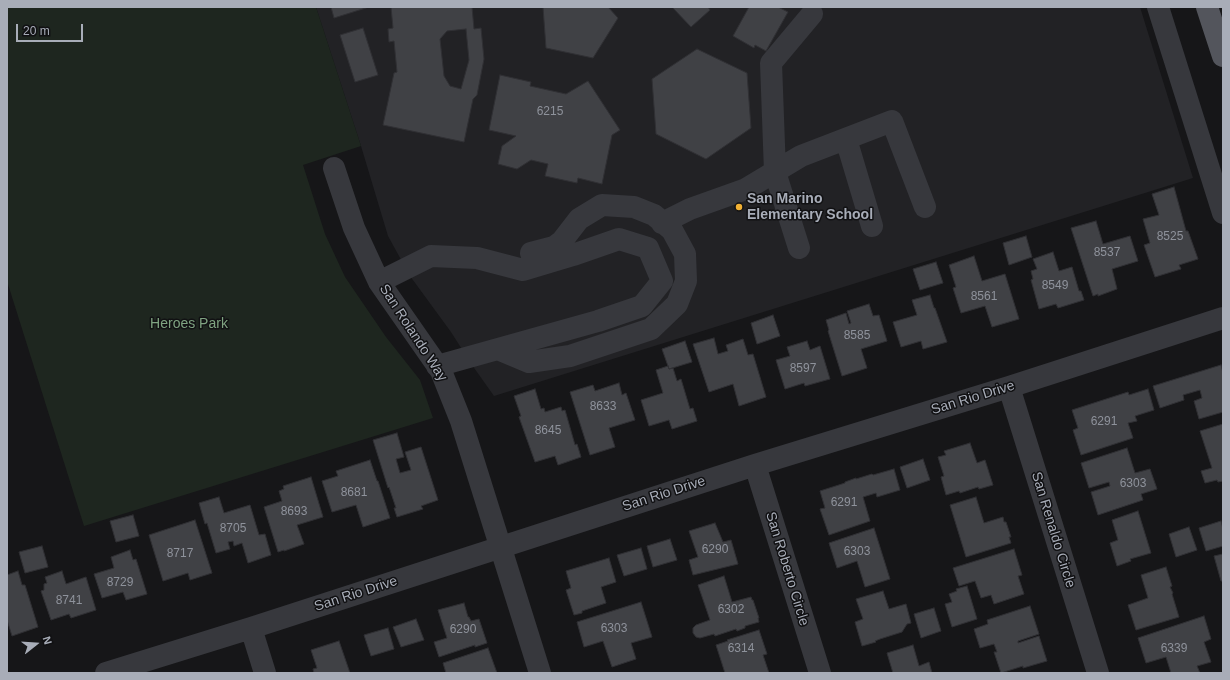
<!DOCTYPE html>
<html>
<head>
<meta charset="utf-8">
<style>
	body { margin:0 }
	#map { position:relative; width:1230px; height:680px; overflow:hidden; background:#161618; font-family:Arial,sans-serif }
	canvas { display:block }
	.frame { position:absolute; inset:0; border:8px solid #a8adb8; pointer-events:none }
	.north { position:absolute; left:16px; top:624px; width:40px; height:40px; -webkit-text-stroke:3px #111113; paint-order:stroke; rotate:73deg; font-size:11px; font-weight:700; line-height:16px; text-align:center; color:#a8adb8 }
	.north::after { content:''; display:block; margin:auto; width:14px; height:18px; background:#a8adb8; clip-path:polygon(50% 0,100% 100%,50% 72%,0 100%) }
	.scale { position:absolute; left:16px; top:24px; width:67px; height:18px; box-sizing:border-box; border:2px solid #a8adb8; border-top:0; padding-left:5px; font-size:12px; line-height:14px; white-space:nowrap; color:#a8adb8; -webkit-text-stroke:3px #111113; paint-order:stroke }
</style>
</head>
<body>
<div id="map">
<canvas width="1230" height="680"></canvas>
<div class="frame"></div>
<div class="north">N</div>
<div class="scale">20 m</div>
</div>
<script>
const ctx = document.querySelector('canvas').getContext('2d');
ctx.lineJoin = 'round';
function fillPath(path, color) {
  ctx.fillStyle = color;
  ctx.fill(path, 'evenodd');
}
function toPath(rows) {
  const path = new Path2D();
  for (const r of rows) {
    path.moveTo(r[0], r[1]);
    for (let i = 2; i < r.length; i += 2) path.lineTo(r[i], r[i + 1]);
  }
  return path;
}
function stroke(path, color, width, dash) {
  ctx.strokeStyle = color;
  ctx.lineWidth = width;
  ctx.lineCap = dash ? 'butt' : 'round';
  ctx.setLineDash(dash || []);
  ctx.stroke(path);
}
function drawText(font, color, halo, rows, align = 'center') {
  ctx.font = font + ' Arial,sans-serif';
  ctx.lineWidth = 3;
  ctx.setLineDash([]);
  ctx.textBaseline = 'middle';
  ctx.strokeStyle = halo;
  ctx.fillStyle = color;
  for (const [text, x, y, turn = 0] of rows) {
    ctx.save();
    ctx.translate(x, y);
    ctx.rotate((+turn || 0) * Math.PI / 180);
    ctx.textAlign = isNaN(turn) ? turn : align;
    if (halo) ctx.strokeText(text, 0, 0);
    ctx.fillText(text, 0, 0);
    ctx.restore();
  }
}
const built = toPath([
	[316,7,1140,7,1193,178,494,396,472,365,451,332,410,276,388,236,361,146]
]);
const green = toPath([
	[7,7,316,7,361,146,303,165,325,234,345,277,386,337,420,380,433,418,84,526,7,281]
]);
const building = toPath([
	[331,7,369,7,334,18,331,7],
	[391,7,472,7,474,29,481,28,484,59,477,95,473,99,464,142,383,125,394,73,397,72,394,41,389,42,388,29,393,28,391,7],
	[466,29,469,60,461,89,450,86,444,76,440,39,447,31,466,29],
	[543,7,608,7,618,18,593,58,546,48,543,7],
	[672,7,708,7,710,10,691,27,672,7],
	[749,7,778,7,788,12,766,51,755,45,754,48,733,36,749,7],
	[363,28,378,75,355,82,340,35,363,28],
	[697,49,747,73,751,128,706,159,656,134,652,79,697,49],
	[500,75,531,82,530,86,566,94,588,81,620,130,612,135,602,184,578,178,577,183,545,176,548,164,531,160,517,169,498,164,502,146,516,136,489,130,500,75],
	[1174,187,1186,231,1188,231,1198,259,1179,265,1181,269,1155,277,1144,245,1150,243,1143,219,1159,215,1152,194,1174,187],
	[1096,221,1103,244,1130,236,1138,261,1112,269,1117,289,1098,296,1098,294,1093,296,1071,228,1096,221],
	[1026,236,1032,257,1009,265,1003,243,1026,236],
	[1053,252,1059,271,1072,267,1079,291,1081,291,1084,300,1058,308,1056,304,1039,309,1031,280,1033,279,1031,271,1037,269,1033,259,1053,252],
	[974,256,982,281,1005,274,1019,319,992,327,985,306,961,313,953,288,956,287,949,265,974,256],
	[936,262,943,283,920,290,913,269,936,262],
	[930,295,934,308,935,308,947,342,923,349,921,341,901,347,893,322,917,315,912,300,930,295],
	[869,304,873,316,879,315,887,341,861,349,867,368,842,376,828,331,829,330,826,320,846,313,849,324,851,323,847,311,869,304],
	[773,315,780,336,757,344,751,323,773,315],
	[714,338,718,354,728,351,726,345,743,339,748,355,753,354,766,397,739,406,733,384,709,392,693,344,714,338],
	[685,341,692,362,669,369,662,349,685,341],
	[807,341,810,350,820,346,830,379,805,386,804,383,785,389,776,360,790,356,787,347,807,341],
	[1221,365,1223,373,1223,412,1199,419,1194,401,1202,398,1200,390,1183,395,1184,400,1160,408,1153,386,1221,365],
	[668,366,669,369,673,368,677,381,681,379,690,409,693,408,697,421,672,429,669,420,649,426,641,400,663,393,656,370,668,366],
	[619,383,622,395,626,393,635,420,609,428,615,447,590,455,570,392,593,385,595,391,619,383],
	[535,389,541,409,544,408,545,412,561,407,562,411,565,410,575,445,577,444,581,457,558,465,555,456,535,462,519,417,521,416,514,396,535,389],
	[1148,389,1154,410,1135,416,1137,421,1128,423,1133,438,1081,455,1073,430,1078,428,1072,410,1128,392,1129,395,1148,389],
	[1223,424,1223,481,1218,482,1217,480,1205,483,1201,471,1212,468,1200,431,1223,424],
	[397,433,404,457,396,459,400,473,411,470,405,452,421,447,438,500,421,506,423,509,397,517,394,508,396,508,389,487,388,488,373,440,397,433],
	[970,443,977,463,985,460,993,485,979,489,978,487,960,493,959,491,946,495,941,477,944,476,938,457,946,455,944,451,970,443],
	[1127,448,1135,473,1150,469,1157,489,1141,494,1143,500,1098,515,1091,492,1110,486,1109,482,1089,488,1081,463,1127,448],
	[923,459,930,480,907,488,900,467,923,459],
	[370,460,377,481,378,481,390,518,363,527,356,505,332,512,322,481,338,476,336,471,370,460],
	[894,469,900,490,877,497,876,493,863,497,870,521,829,535,820,509,825,508,820,491,845,483,845,482,856,478,856,479,872,474,873,475,894,469],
	[311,477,323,517,297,525,304,544,284,551,284,550,278,552,264,507,282,501,279,491,284,489,283,486,311,477],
	[219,497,224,513,250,505,259,535,265,534,271,555,248,563,242,543,234,546,233,541,228,542,230,549,216,553,207,523,205,524,199,503,219,497],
	[976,497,984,523,1003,517,1004,522,1006,522,1011,537,1009,537,1011,543,966,557,950,505,976,497],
	[1138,511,1151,553,1130,559,1131,561,1117,566,1110,543,1118,540,1112,520,1138,511],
	[133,515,139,536,116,542,110,521,133,515],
	[195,520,212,573,190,580,188,573,163,581,149,535,195,520],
	[1221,521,1223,529,1223,546,1206,551,1199,528,1221,521],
	[715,523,723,542,731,540,738,564,693,575,689,560,698,557,689,531,715,523],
	[1189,527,1197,550,1176,557,1169,534,1189,527],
	[874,528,890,579,865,587,857,561,837,568,829,543,874,528],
	[670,539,677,560,653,567,647,546,670,539],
	[42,546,48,567,25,573,19,552,42,546],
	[641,548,647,569,624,576,617,555,641,548],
	[1014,549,1022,575,1018,576,1024,594,994,604,991,595,981,598,975,581,959,586,953,568,1014,549],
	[130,550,133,560,136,559,147,594,126,600,123,592,102,598,94,574,114,568,111,557,130,550],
	[1223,554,1223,581,1221,581,1214,556,1223,554],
	[609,558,616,582,601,587,606,603,582,611,582,613,574,615,566,590,571,588,566,571,609,558],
	[1166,567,1172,586,1170,587,1173,593,1172,594,1179,617,1136,630,1128,605,1148,598,1141,575,1166,567],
	[18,571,22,585,25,585,38,627,12,636,7,620,7,575,18,571],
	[62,571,66,584,86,577,96,610,71,618,69,614,51,620,41,591,44,590,44,584,47,583,45,577,62,571],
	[724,576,732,602,751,597,752,600,753,600,759,618,758,618,759,622,745,626,745,628,737,631,736,629,715,636,714,634,700,638,696,637,693,633,693,628,696,625,710,620,698,585,724,576],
	[967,586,977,619,952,627,945,604,952,602,949,594,957,591,956,589,967,586],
	[883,591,889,609,906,604,911,623,907,624,902,632,880,639,875,641,876,642,862,646,855,622,863,619,856,599,883,591],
	[641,602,652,637,631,643,636,659,612,667,603,641,584,647,577,622,641,602],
	[464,603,468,617,469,617,471,621,479,619,487,643,475,647,475,645,439,657,434,642,447,638,438,610,464,603],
	[1030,606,1039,634,1018,641,1018,643,1039,636,1047,661,1023,668,1023,666,1001,673,994,652,997,652,994,644,980,648,974,629,988,624,987,620,1030,606],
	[934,608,941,631,921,638,914,614,934,608],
	[1204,616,1211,639,1204,642,1211,662,1197,666,1200,673,1171,673,1166,657,1146,663,1138,638,1204,616],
	[416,619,424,640,401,647,393,627,416,619],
	[388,628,394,649,371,656,364,635,388,628],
	[759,630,767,654,763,655,769,673,725,673,716,645,728,641,727,640,759,630],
	[339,641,350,673,314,673,313,669,317,668,311,650,339,641],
	[913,645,919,666,929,662,932,673,893,673,887,653,913,645],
	[488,648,497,673,446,673,443,663,488,648]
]);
const minor = toPath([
	[1158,7,1223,213],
	[846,139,872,226],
	[334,168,354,228,379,282,441,371,461,421,540,673],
	[662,223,690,209,746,189,801,156,892,121,925,207],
	[799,248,775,172,771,63,812,14],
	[379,282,431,256,477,258,523,270,573,255,619,239,648,248,662,281,642,306,598,321,437,366],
	[498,349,529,362,570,356,651,329,677,304,686,281,685,254,672,230,654,215,634,207,602,205,579,219,562,241,554,247,531,253],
	[1009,387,1098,673],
	[755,465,820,673],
	[251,628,265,673],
	[106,673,251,628,755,465,1009,387,1223,318]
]);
const major = toPath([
	[1207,7,1223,56]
]);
const markers = [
	[739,207,4,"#f2b134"]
];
const numberNames = [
	["6215",550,112],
	["8525",1170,237],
	["8537",1107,253],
	["8549",1055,286],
	["8561",984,297],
	["8585",857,336],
	["8597",803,369],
	["8633",603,407],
	["6291",1104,422],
	["8645",548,431],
	["6303",1133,484],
	["8681",354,493],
	["6291",844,503],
	["8693",294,512],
	["8705",233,529],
	["6290",715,550],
	["6303",857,552],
	["8717",180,554],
	["8729",120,583],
	["8741",69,601],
	["6302",731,610],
	["6303",614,629],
	["6290",463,630],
	["6314",741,649],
	["6339",1174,649]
];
const poiNames = [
	["San Marino",747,199],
	["Elementary School",747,215]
];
const parkNames = [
	["Heroes Park",189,324]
];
const streetNames = [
	["San Rolando Way",413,333,57],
	["San Rio Drive",973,398,-17],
	["San Rio Drive",664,494,-18],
	["San Renaldo Circle",1053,530,73],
	["San Roberto Circle",787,569,73],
	["San Rio Drive",356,594,-18]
];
fillPath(built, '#222225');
fillPath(green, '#1e261f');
fillPath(building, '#404145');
stroke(building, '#303034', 1);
stroke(minor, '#37383d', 22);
stroke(major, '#53555c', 22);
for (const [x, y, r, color] of markers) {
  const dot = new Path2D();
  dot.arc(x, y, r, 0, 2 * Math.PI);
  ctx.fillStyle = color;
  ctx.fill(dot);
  stroke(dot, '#111113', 1.5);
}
drawText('12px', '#8e929b', null, numberNames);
drawText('bold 14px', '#a8adb8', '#111113', poiNames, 'left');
drawText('14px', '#7fa381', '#111113', parkNames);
drawText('14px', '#a8adb8', '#111113', streetNames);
</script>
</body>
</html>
